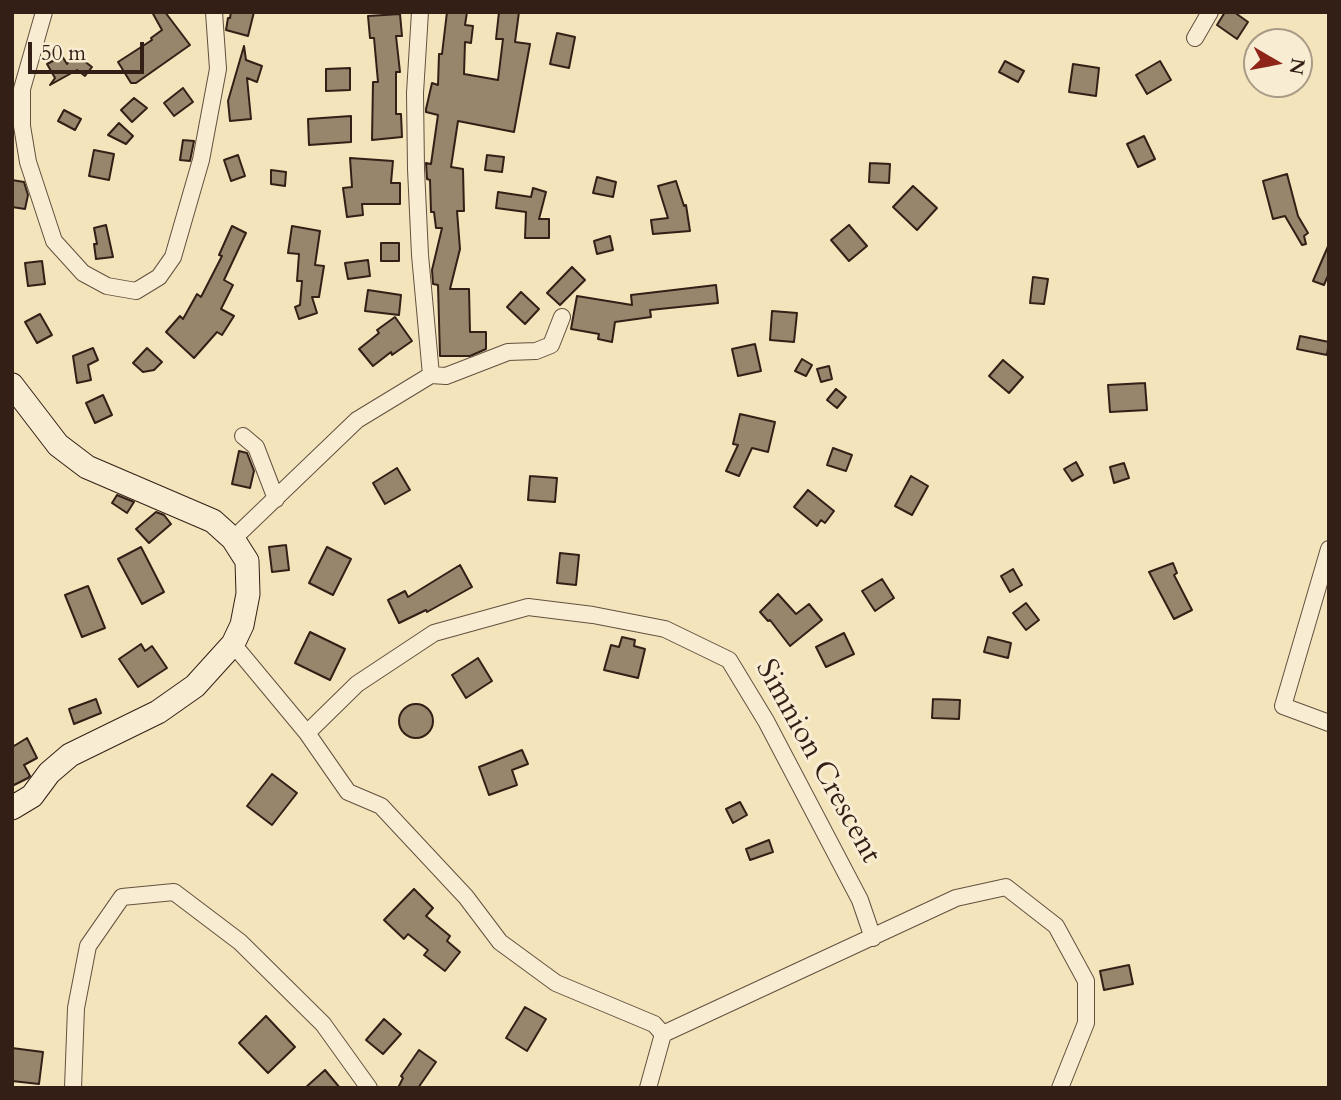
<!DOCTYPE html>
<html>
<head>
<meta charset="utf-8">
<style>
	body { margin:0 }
	#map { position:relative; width:1341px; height:1100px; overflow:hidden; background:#f4e4bb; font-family:Cardo,serif }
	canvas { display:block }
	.frame { position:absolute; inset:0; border:14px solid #331f16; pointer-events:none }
	.north { position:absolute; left:1243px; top:28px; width:70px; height:70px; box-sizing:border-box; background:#f8edd3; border:2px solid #a99b87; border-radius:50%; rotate:100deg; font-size:19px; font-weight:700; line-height:28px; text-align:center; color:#331f16 }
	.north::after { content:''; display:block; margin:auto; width:24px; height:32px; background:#8f2418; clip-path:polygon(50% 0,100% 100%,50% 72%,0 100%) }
	.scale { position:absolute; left:28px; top:42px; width:116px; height:32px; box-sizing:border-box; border:4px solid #331f16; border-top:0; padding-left:9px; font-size:21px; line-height:24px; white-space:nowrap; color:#331f16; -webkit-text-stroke:5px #f8edd3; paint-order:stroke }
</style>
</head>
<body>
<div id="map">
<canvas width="1341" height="1100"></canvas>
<div class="frame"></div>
<div class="north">N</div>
<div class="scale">50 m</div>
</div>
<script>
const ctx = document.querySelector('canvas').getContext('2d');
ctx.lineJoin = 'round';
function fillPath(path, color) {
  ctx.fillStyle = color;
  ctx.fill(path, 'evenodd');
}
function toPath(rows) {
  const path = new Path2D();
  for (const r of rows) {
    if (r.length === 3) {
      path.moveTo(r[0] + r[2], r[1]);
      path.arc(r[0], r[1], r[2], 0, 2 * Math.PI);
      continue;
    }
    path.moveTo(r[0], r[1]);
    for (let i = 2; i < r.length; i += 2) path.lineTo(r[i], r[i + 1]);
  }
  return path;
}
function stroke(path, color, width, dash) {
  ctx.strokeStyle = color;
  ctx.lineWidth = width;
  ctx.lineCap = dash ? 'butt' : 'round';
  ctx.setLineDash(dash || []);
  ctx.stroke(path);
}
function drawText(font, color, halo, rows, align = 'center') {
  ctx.font = font + ' Cardo,serif';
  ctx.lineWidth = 6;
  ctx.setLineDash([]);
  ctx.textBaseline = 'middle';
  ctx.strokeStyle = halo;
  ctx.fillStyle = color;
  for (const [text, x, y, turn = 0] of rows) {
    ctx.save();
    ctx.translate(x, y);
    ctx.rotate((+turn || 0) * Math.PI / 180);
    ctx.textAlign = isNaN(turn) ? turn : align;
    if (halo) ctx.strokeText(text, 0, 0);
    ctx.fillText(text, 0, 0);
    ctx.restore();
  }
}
const building = toPath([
	[152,12,165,12,190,45,136,83,131,83,118,62,152,40,151,38,162,30,152,12],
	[231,12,254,12,248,36,226,30,228,18,230,18,231,12],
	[447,12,467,12,465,25,473,26,471,43,465,42,464,74,498,80,503,39,496,39,499,12,519,12,515,42,530,44,514,132,458,121,451,167,463,169,464,211,457,211,460,249,450,289,469,289,470,332,486,332,486,349,470,356,440,356,438,285,433,284,432,270,442,228,436,228,434,212,431,212,430,180,427,179,426,163,431,164,438,115,426,112,426,109,432,83,438,85,439,54,442,54,447,12],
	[1225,12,1234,12,1248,22,1237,39,1217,25,1225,12],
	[400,14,402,36,396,36,400,72,396,72,396,114,401,114,402,137,372,140,373,82,378,82,374,38,370,38,368,16,400,14],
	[557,33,575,37,569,68,550,64,557,33],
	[244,46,246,60,262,66,257,82,247,78,251,119,230,121,228,101,244,46],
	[75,54,92,67,85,76,77,70,50,85,55,78,47,64,62,56,67,64,75,54],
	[1005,61,1024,71,1018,82,999,72,1005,61],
	[1160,61,1171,80,1147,94,1136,75,1160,61],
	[1073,64,1099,68,1096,96,1069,92,1073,64],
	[350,68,350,90,326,91,326,69,350,68],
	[183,88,193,102,174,116,164,103,183,88],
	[134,98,147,108,132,122,121,110,134,98],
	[64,110,81,119,75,130,58,121,64,110],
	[351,116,351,142,309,145,308,119,351,116],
	[119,123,133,136,126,144,108,135,119,123],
	[1144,136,1155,159,1138,167,1127,144,1144,136],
	[183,140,194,141,190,161,180,160,183,140],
	[94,150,114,154,109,180,89,176,94,150],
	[238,155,245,176,231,181,224,160,238,155],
	[487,155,504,157,502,172,485,170,487,155],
	[350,158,393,161,391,183,400,183,400,204,362,204,363,215,347,217,343,188,352,187,350,158],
	[870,163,890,164,889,183,869,182,870,163],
	[271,170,286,172,285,186,271,184,271,170],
	[1287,174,1298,216,1308,233,1304,236,1306,244,1302,245,1285,216,1273,219,1263,181,1287,174],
	[597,177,616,182,613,197,593,193,597,177],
	[12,180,24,182,28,195,25,209,12,207,12,180],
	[676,181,684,206,686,205,690,231,653,234,651,220,668,218,658,186,676,181],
	[913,186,937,208,917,230,893,207,913,186],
	[533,188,546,192,539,219,549,219,549,238,525,238,526,212,496,208,498,192,531,197,533,188],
	[106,225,113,257,96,259,94,244,97,244,94,228,106,225],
	[849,225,867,246,849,261,831,240,849,225],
	[232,226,246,233,224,280,233,285,221,309,234,316,222,335,217,332,194,358,166,332,180,316,183,319,197,294,201,297,222,256,219,255,232,226],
	[292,226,320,231,315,265,324,266,319,297,312,297,317,313,299,319,295,307,300,305,302,281,297,281,299,254,288,253,292,226],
	[610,236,613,250,597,254,594,241,610,236],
	[381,243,399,243,399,261,381,261,381,243],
	[1329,244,1329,273,1324,285,1313,281,1329,244],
	[368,260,370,276,348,279,345,263,368,260],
	[42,261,45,284,28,286,25,263,42,261],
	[572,267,585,280,560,305,547,293,572,267],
	[1033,277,1048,279,1044,304,1030,303,1033,277],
	[716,285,718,303,650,310,651,317,615,322,612,342,598,339,599,334,571,329,577,296,632,305,631,295,716,285],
	[368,290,401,295,399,315,365,311,368,290],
	[521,292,539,309,525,324,507,307,521,292],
	[772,311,797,313,794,342,770,340,772,311],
	[40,314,52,335,37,343,25,322,40,314],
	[395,317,412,341,392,355,391,352,373,366,359,349,379,333,377,330,395,317],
	[1300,336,1329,342,1327,355,1297,349,1300,336],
	[755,344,761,371,738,376,732,349,755,344],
	[93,348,98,360,88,365,91,380,77,383,73,356,93,348],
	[147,348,162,362,154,370,143,372,133,363,147,348],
	[802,359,812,365,806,376,795,371,802,359],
	[1003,360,1023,377,1009,393,989,376,1003,360],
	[829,366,832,379,821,382,817,369,829,366],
	[1145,383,1147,410,1110,412,1108,385,1145,383],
	[836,389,846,397,837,408,827,400,836,389],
	[103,395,112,415,95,423,86,403,103,395],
	[740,414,775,422,768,452,752,448,739,476,726,471,738,445,733,444,740,414],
	[833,448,852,455,846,471,827,465,833,448],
	[239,451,247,453,254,471,250,488,232,484,239,451],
	[1076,462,1083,475,1072,481,1064,469,1076,462],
	[1124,463,1129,478,1114,483,1110,467,1124,463],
	[397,468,410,490,385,504,373,483,397,468],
	[530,476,557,478,555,502,528,500,530,476],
	[911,476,928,486,912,515,895,506,911,476],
	[808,490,834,511,825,523,821,520,817,526,794,507,808,490],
	[117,495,134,502,127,513,112,503,117,495],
	[156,512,164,515,171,524,149,543,136,529,156,512],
	[286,545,289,570,272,572,269,547,286,545],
	[141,547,164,592,142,604,118,559,141,547],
	[327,547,351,559,333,595,309,583,327,547],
	[560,553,579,555,576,585,557,583,560,553],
	[1173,563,1177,573,1174,575,1192,610,1174,619,1149,572,1173,563],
	[460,565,472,587,427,612,426,610,399,623,388,600,405,591,408,597,460,565],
	[1013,569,1022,585,1010,592,1001,576,1013,569],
	[882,579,894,598,875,611,862,591,882,579],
	[88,586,105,628,82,637,65,595,88,586],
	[778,594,796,614,809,604,822,620,790,646,770,620,768,621,760,612,778,594],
	[1026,603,1039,620,1026,630,1013,613,1026,603],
	[310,632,345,649,330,680,295,663,310,632],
	[844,633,854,654,826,667,816,647,844,633],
	[622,637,635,640,634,646,645,649,638,678,604,670,611,645,619,647,622,637],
	[988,637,1011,643,1008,658,984,652,988,637],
	[141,644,145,651,152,646,167,668,138,687,119,659,141,644],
	[478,658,492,681,466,698,452,675,478,658],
	[96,699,101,713,74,724,69,709,96,699],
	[933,699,960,700,959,719,932,718,933,699],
	[416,721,17],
	[27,738,37,758,24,765,30,776,28,778,12,786,12,743,14,746,27,738],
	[522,750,528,764,512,770,517,785,489,795,479,767,522,750],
	[272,774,297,793,272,825,247,806,272,774],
	[740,802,747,815,733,823,726,809,740,802],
	[769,840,773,852,750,860,746,849,769,840],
	[414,889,433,908,426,916,450,936,447,941,460,952,445,971,424,955,428,950,408,934,404,939,384,920,414,889],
	[1129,965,1133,984,1104,990,1100,971,1129,965],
	[525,1007,546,1019,527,1051,506,1038,525,1007],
	[266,1016,295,1047,268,1073,239,1043,266,1016],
	[384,1019,401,1034,383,1054,366,1040,384,1019],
	[12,1048,43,1052,39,1084,12,1081,12,1048],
	[419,1050,436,1062,418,1088,398,1088,403,1078,401,1076,419,1050],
	[325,1070,340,1088,305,1088,325,1070]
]);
const street = toPath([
	[44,12,22,89,22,126,28,162,54,241,83,273,107,286,136,291,159,277,173,257,201,160,218,69,214,12],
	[1195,38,1210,12],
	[431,375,446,376,508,352,536,351,551,345,562,317],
	[243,436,256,447,276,499],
	[233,539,357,420,431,375,420,255,416,169,415,93,420,12],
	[1329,549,1283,706,1329,723],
	[233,644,307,733,348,792,381,806,466,897,500,942,556,983,654,1024,663,1034],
	[307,733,357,684,434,633,528,607,593,615,665,629,729,660,766,721,860,900,873,938],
	[663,1034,956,898,1006,887,1056,926,1086,981,1086,1023,1060,1088],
	[73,1088,76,1008,88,946,122,897,174,892,240,942,323,1024,369,1088],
	[648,1088,663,1034]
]);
const secondary = toPath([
	[12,385,58,445,87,467,213,521,233,539,247,561,248,594,242,625,233,644,195,686,158,712,70,755,49,773,32,796,12,808]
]);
const streetNames = [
	["Simnion Crescent",817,762,61]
];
fillPath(building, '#97856c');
stroke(building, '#331f16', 2);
stroke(street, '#63503f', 18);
stroke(secondary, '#331f16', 25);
stroke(street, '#f8edd3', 16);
stroke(secondary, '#f8edd3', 23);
drawText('30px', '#331f16', '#f8edd3', streetNames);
</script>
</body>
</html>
